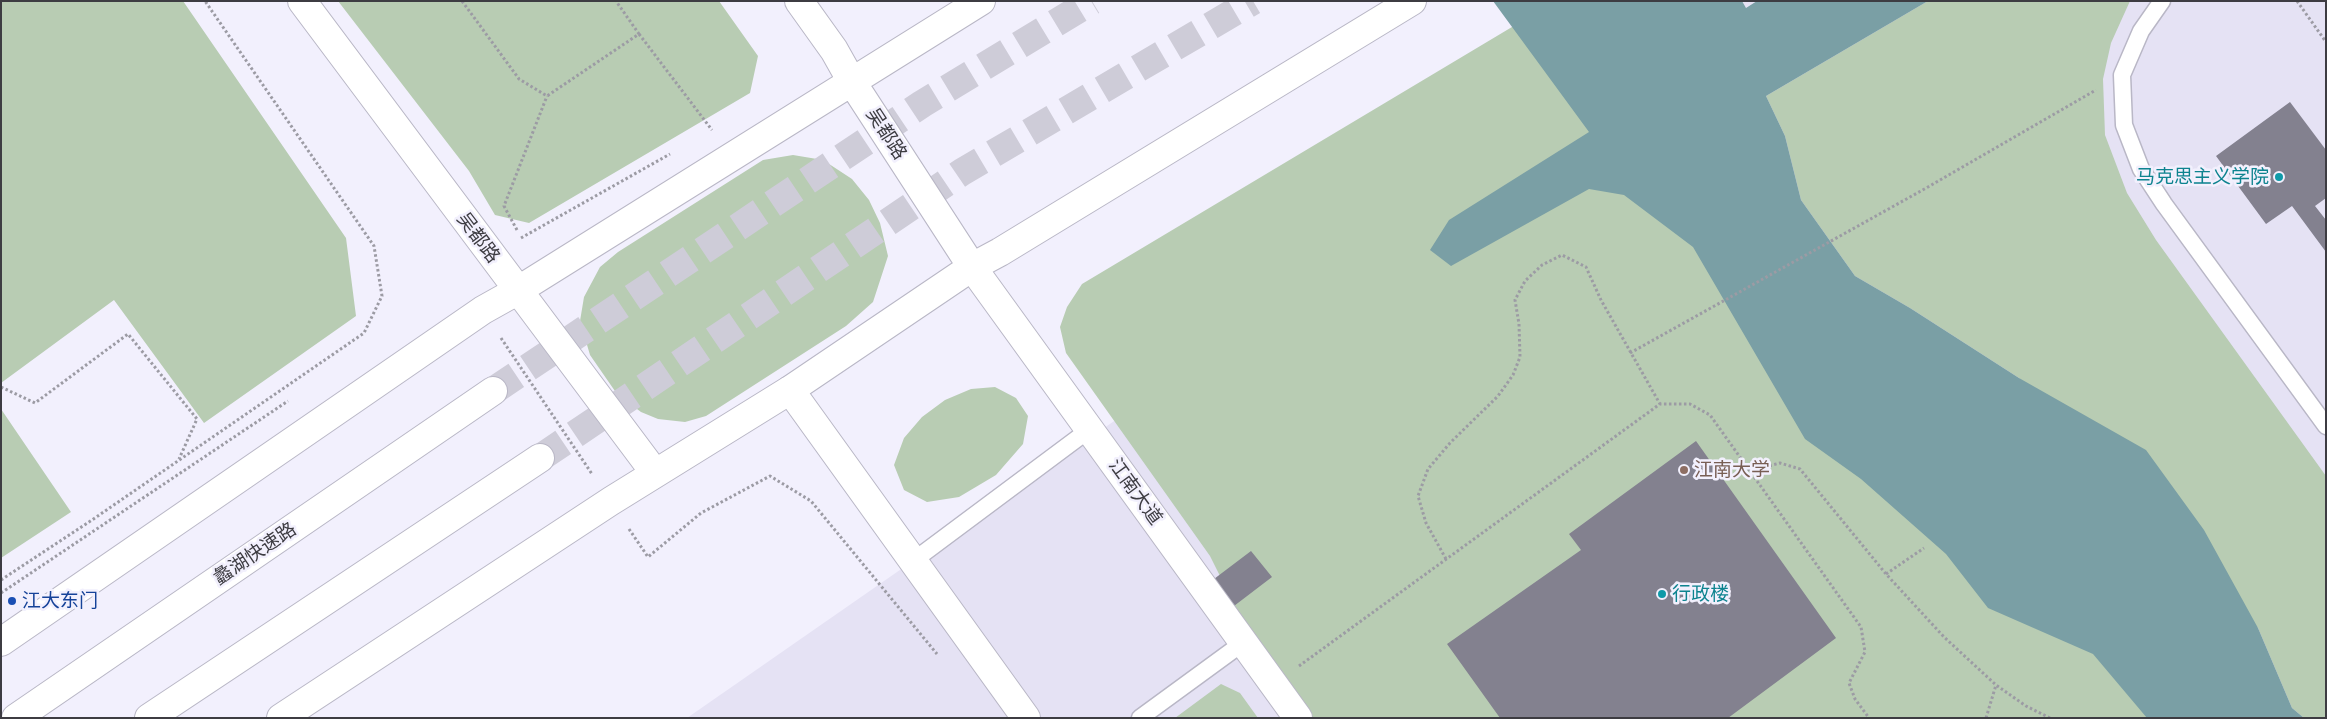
<!DOCTYPE html>
<html>
<head>
<meta charset="utf-8">
<style>
	body { margin:0 }
	#map { position:relative; width:2327px; height:719px; overflow:hidden; background:#f2f0fd; font-family:Cabin,sans-serif }
	canvas { display:block }
	.frame { position:absolute; inset:0; border:2px solid #3d3c42; pointer-events:none }
</style>
</head>
<body>
<div id="map">
<canvas width="2327" height="719"></canvas>
<div class="frame"></div>
</div>
<script>
const ctx = document.querySelector('canvas').getContext('2d');
ctx.lineJoin = 'round';
function fillPath(path, color) {
  ctx.fillStyle = color;
  ctx.fill(path, 'evenodd');
}
function toPath(rows) {
  const path = new Path2D();
  for (const r of rows) {
    path.moveTo(r[0], r[1]);
    for (let i = 2; i < r.length; i += 2) path.lineTo(r[i], r[i + 1]);
  }
  return path;
}
function stroke(path, color, width, dash) {
  ctx.strokeStyle = color;
  ctx.lineWidth = width;
  ctx.lineCap = dash ? 'butt' : 'round';
  ctx.setLineDash(dash || []);
  ctx.stroke(path);
}
function drawText(font, color, halo, rows, align = 'center') {
  ctx.font = font + ' Cabin,"Noto Sans SC",sans-serif';
  ctx.lineWidth = 5;
  ctx.setLineDash([]);
  ctx.textBaseline = 'middle';
  ctx.strokeStyle = halo;
  ctx.fillStyle = color;
  for (const [text, x, y, turn = 0] of rows) {
    ctx.save();
    ctx.translate(x, y);
    ctx.rotate((+turn || 0) * Math.PI / 180);
    ctx.textAlign = isNaN(turn) ? turn : align;
    if (halo) ctx.strokeText(text, 0, 0);
    ctx.fillText(text, 0, 0);
    ctx.restore();
  }
}
const built = toPath([
	[1724,1,2326,1,2326,718,687,718,1399,223]
]);
const green = toPath([
	[1,1,183,1,346,238,356,316,204,423,114,300,1,383],
	[338,1,719,1,758,56,750,93,529,223,495,215,469,171],
	[1928,1,2130,1,2111,43,2103,79,2105,135,2127,193,2156,240,2326,476,2326,718,2304,718,2292,708,2258,628,2019,378,1910,308,1855,276,1801,200,1785,136,1766,96],
	[1517,24,2101,652,2156,718,1312,718,1238,612,1210,556,1066,353,1060,327,1067,307,1082,284],
	[793,155,823,160,852,179,869,200,880,223,888,256,873,302,846,326,706,416,685,422,658,419,641,412,617,394,590,355,580,321,584,297,600,267,618,252,763,160],
	[995,387,1016,398,1028,416,1023,444,996,475,959,497,927,502,904,490,894,465,904,438,922,417,945,400,971,389],
	[1,409,71,512,1,558],
	[1221,684,1240,693,1258,718,1175,718]
]);
const water = toPath([
	[1493,1,1742,1,1746,8,1757,1,1928,1,1766,96,1785,136,1801,200,1855,276,1910,308,2019,378,2146,450,2204,530,2258,628,2292,708,2304,718,2147,718,2093,654,1988,608,1946,554,1861,479,1805,439,1693,247,1624,195,1589,189,1451,266,1430,250,1449,220,1589,132]
]);
const building = toPath([
	[2290,102,2326,150,2326,198,2315,206,2326,220,2326,252,2292,206,2266,224,2216,156],
	[1696,441,1836,638,1728,718,1500,718,1447,644,1581,550,1569,534],
	[1251,551,1272,577,1234,606,1214,579]
]);
const highwayTunnel = toPath([
	[493,391,922,104,1092,1],
	[540,458,962,172,1253,1]
]);
const path = toPath([
	[462,1,519,79,547,96,639,34,616,1],
	[2297,1,2326,42],
	[639,34,712,130],
	[517,230,504,206,547,96],
	[521,238,670,154],
	[501,338,592,474],
	[1630,353,1928,187,2096,90],
	[1,387,35,403,128,334,197,419,179,459],
	[1750,471,1780,463,1800,469,1886,574,1944,637,1996,685,2026,706,2050,718],
	[629,529,648,557,701,513,770,476,811,501,937,654],
	[1446,559,1426,523,1418,496,1428,469,1450,443,1498,396,1513,375,1520,357,1519,324,1515,300,1525,281,1542,265,1562,255,1586,267,1601,300,1660,404],
	[1886,574,1924,548],
	[1,580,92,520,364,333,382,296,374,246,205,1],
	[1,593,288,401],
	[1299,666,1660,404,1690,404,1710,415,1861,627,1865,652,1849,683,1855,699,1869,718],
	[1986,718,1996,685]
]);
const lane = toPath([
	[2162,1,2141,31,2122,75,2124,125,2141,169,2164,204,2326,426],
	[913,561,1090,429],
	[1140,718,1244,642]
]);
const street = toPath([
	[972,267,1298,718],
	[790,390,1026,718]
]);
const primary = toPath([
	[302,1,655,473],
	[799,1,834,50,852,82,972,267],
	[1,642,483,310,517,291,981,1],
	[281,718,611,501,790,390,972,267,1000,252,1412,1]
]);
const highway = toPath([
	[16,718,493,391],
	[149,718,540,458]
]);
const markers = [
	[2279,177,5,"#0f9aa8"],
	[1684,470,5,"#8d6e63"],
	[1662,594,5,"#0f9aa8"],
	[12,601,5,"#1a4fb4"]
];
const streetNames = [
	["吴都路",886,134,57],
	["吴都路",478,238,53],
	["江南大道",1135,492,54],
	["蠡湖快速路",255,554,-34]
];
const cultureNames = [
	["马克思主义学院",2269,177],
	["行政楼",1672,594,"left"]
];
const educationNames = [
	["江南大学",1694,470]
];
const transitNames = [
	["江大东门",22,601]
];
fillPath(built, '#e5e2f4');
fillPath(green, '#b8ccb3');
fillPath(water, '#7a9fa5');
fillPath(building, '#83818f');
stroke(highwayTunnel, '#ceccd8', 28, [28, 14]);
stroke(lane, '#b9b7c6', 19);
stroke(street, '#b9b7c6', 30);
stroke(primary, '#b9b7c6', 30);
stroke(highway, '#b9b7c6', 30);
stroke(path, '#9c9ba4', 3, [2.5, 2.5]);
stroke(lane, '#fff', 16);
stroke(street, '#fff', 28);
stroke(primary, '#fff', 28);
stroke(highway, '#fff', 28);
for (const [x, y, r, color] of markers) {
  const dot = new Path2D();
  dot.arc(x, y, r, 0, 2 * Math.PI);
  ctx.fillStyle = color;
  ctx.fill(dot);
  stroke(dot, '#f2f0fd', 2);
}
drawText('19px', '#3d3c42', '#f2f0fd', streetNames);
drawText('19px', '#0d838f', '#f2f0fd', cultureNames, 'right');
drawText('19px', '#785e54', '#f2f0fd', educationNames, 'left');
drawText('19px', '#164399', '#f2f0fd', transitNames, 'left');
</script>
</body>
</html>
